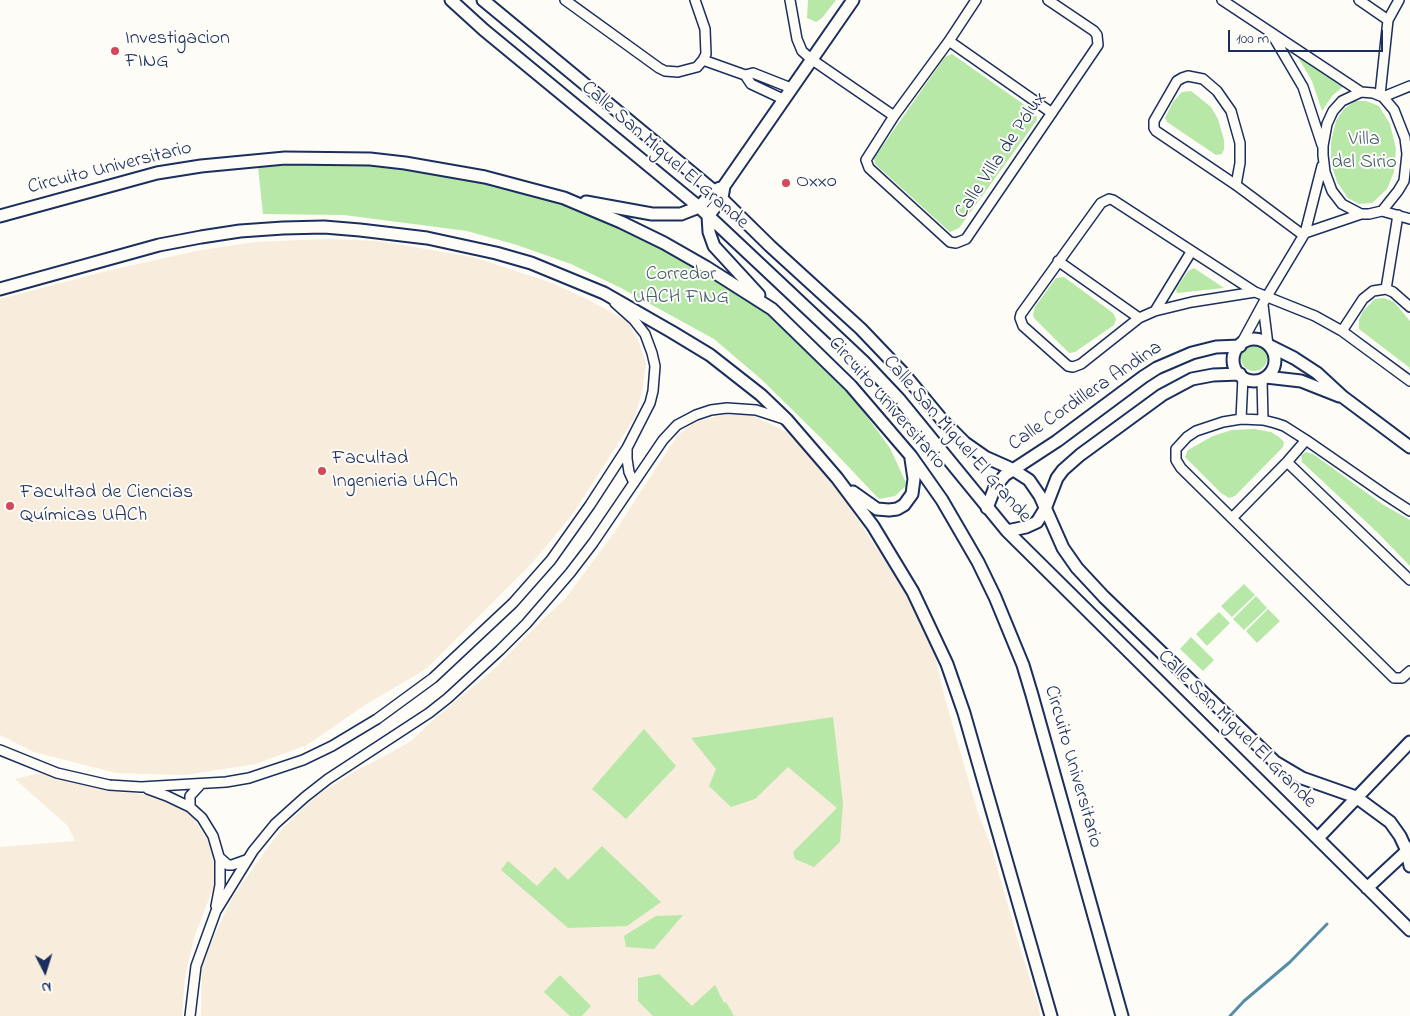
<!DOCTYPE html>
<html>
<head>
<meta charset="utf-8">
<style>
	body { margin:0 }
	#map { position:relative; width:1410px; height:1016px; overflow:hidden; background:#fdfcf7; font-family:"Indie Flower",sans-serif }
	canvas { display:block }
	.north { position:absolute; left:20px; top:946px; width:50px; height:50px; -webkit-text-stroke:4px #fdfcf7; paint-order:stroke; rotate:175deg; font-size:14px; font-weight:700; line-height:20px; text-align:center; color:#1b2f5e }
	.north::after { content:''; display:block; margin:auto; width:18px; height:22px; background:#1b2f5e; clip-path:polygon(50% 0,100% 100%,50% 72%,0 100%) }
	.scale { position:absolute; left:1228px; top:30px; width:155px; height:22px; box-sizing:border-box; border:2px solid #1b2f5e; border-top:0; padding-left:6px; font-size:15px; line-height:18px; white-space:nowrap; color:#1b2f5e; -webkit-text-stroke:4px #fdfcf7; paint-order:stroke }
</style>
</head>
<body>
<div id="map">
<canvas width="1410" height="1016"></canvas>
<div class="north">N</div>
<div class="scale">100 m</div>
</div>
<script>
const ctx = document.querySelector('canvas').getContext('2d');
ctx.lineJoin = 'round';
function fillPath(path, color) {
  ctx.fillStyle = color;
  ctx.fill(path, 'evenodd');
}
function toPath(rows) {
  const path = new Path2D();
  for (const r of rows) {
    if (r.length === 3) {
      path.moveTo(r[0] + r[2], r[1]);
      path.arc(r[0], r[1], r[2], 0, 2 * Math.PI);
      continue;
    }
    path.moveTo(r[0], r[1]);
    for (let i = 2; i < r.length; i += 2) path.lineTo(r[i], r[i + 1]);
  }
  return path;
}
function stroke(path, color, width, dash) {
  ctx.strokeStyle = color;
  ctx.lineWidth = width;
  ctx.lineCap = dash ? 'butt' : 'round';
  ctx.setLineDash(dash || []);
  ctx.stroke(path);
}
function drawText(font, color, halo, rows, align = 'center') {
  ctx.font = font + ' "Indie Flower",sans-serif';
  ctx.lineWidth = 4;
  ctx.setLineDash([]);
  ctx.textBaseline = 'middle';
  ctx.strokeStyle = halo;
  ctx.fillStyle = color;
  for (const [text, x, y, turn = 0] of rows) {
    ctx.save();
    ctx.translate(x, y);
    ctx.rotate((+turn || 0) * Math.PI / 180);
    ctx.textAlign = isNaN(turn) ? turn : align;
    if (halo) ctx.strokeText(text, 0, 0);
    ctx.fillText(text, 0, 0);
    ctx.restore();
  }
}
const built = toPath([
	[327,239,378,241,473,257,552,283,587,299,627,321,639,342,646,364,642,392,635,417,572,515,532,563,426,669,365,705,307,745,255,764,185,775,116,773,34,752,0,735,0,299,107,271,196,251,255,242],
	[722,415,752,415,791,434,832,481,891,570,917,615,935,654,944,695,960,751,977,810,992,849,1018,941,1039,1007,1040,1016,201,1016,202,962,233,896,279,832,315,797,355,771,383,757,411,741,435,718,492,671,542,620,565,599,614,533,677,436,694,422],
	[40,773,114,792,159,795,180,804,192,816,213,848,215,883,194,938,185,977,182,1016,0,1016,0,847,75,841,68,826,15,779]
]);
const green = toPath([
	[808,0,836,0,822,18,816,22,807,18],
	[1295,52,1344,86,1332,96,1322,111,1312,81],
	[952,54,1036,113,1037,120,959,228,950,232,875,164,874,158,945,57],
	[1191,91,1211,107,1218,119,1224,140,1224,149,1222,154,1216,155,1167,122,1165,118,1173,102,1182,92],
	[1355,101,1366,101,1379,106,1390,124,1396,149,1394,172,1387,189,1372,203,1359,204,1348,198,1337,182,1331,163,1331,142,1336,121,1344,109],
	[354,163,480,179,519,190,576,208,609,222,716,276,767,313,817,355,841,381,890,448,907,485,895,496,879,499,821,438,761,379,714,339,621,288,571,264,517,245,467,231,344,215,263,214,258,167,305,164],
	[1194,268,1224,288,1177,293,1176,289,1188,271],
	[1064,277,1113,313,1116,319,1114,325,1075,352,1069,353,1034,318,1033,315,1035,307,1056,278],
	[1384,298,1394,302,1410,321,1410,368,1359,329,1359,320,1363,311,1375,299],
	[1254,358,13],
	[1254,429,1271,432,1279,437,1284,442,1283,447,1235,496,1229,498,1221,493,1185,457,1188,450,1213,436,1232,430],
	[1306,452,1313,454,1382,504,1410,520,1410,566,1377,532,1302,462,1301,455],
	[1244,584,1255,595,1232,617,1221,606],
	[1256,596,1267,608,1244,630,1233,619],
	[1268,609,1280,621,1257,643,1246,631],
	[1219,612,1230,623,1207,646,1196,634],
	[1191,637,1214,660,1203,671,1180,649],
	[833,717,843,803,840,842,814,867,795,859,793,852,837,808,788,767,755,799,731,807,709,786,716,769,691,738],
	[644,729,676,766,626,819,592,789],
	[602,846,661,902,627,926,568,928,501,870,508,861,537,886,555,867,568,880],
	[683,915,654,949,626,947,624,936,656,916],
	[659,974,692,1006,715,985,724,1003,726,1002,734,1016,653,1016,638,1001,638,978],
	[560,975,591,1006,582,1016,570,1016,544,992]
]);
const stream = toPath([
	[1230,1016,1244,1001,1290,962,1327,924]
]);
const street = toPath([
	[565,0,659,68,665,71,678,72,697,67,703,60,706,54,705,29,695,0],
	[790,0,797,39,802,51,811,59,894,116],
	[976,0,949,41,894,116,866,160,869,168,950,242,956,243,966,239,1098,45,1097,35,1094,31,1048,0],
	[1222,0,1361,92],
	[1359,0,1388,20],
	[1273,36,1303,87,1322,145],
	[949,41,1052,113],
	[703,60,745,75,751,84,783,99],
	[745,75,753,73,791,88],
	[1380,95,1388,20,1399,0],
	[1383,97,1410,86],
	[1236,185,1240,163,1240,143,1231,111,1217,91,1203,79,1188,76,1182,78,1177,81,1154,121,1154,128,1156,131,1236,185,1303,235],
	[1382,211,1398,191,1404,181,1407,154,1405,138,1394,110,1383,97,1373,93,1361,92,1342,101,1333,111,1327,124,1323,146,1323,155,1325,172,1332,191,1342,204,1361,214,1369,214,1382,211,1410,219],
	[1305,233,1361,214],
	[1058,261,1139,318],
	[1386,289,1398,215],
	[1255,292,1192,302,1155,311,1139,318,1081,364,1073,367,1068,366,1023,326,1020,318,1021,314,1101,203,1109,199,1113,200,1255,292,1315,316,1342,331,1410,381],
	[1263,305,1268,345],
	[1155,311,1191,252],
	[1342,331,1363,299,1373,291,1386,289,1393,292,1410,307],
	[1241,344,1266,298,1305,233,1322,166],
	[1262,379,1263,420],
	[1241,419,1243,377],
	[627,449,627,459,629,472,634,483],
	[1287,462,1410,580],
	[1410,511,1384,494,1306,440,1284,426,1275,423,1263,420,1241,419,1223,422,1196,431,1187,437,1176,449,1176,460,1181,468,1394,678,1402,678,1410,671],
	[1233,517,1287,462,1306,440],
	[0,750,57,773,109,785,141,787,226,782,249,778,303,760,332,746,377,719,433,678,513,603,551,560,590,505,627,448,650,403,653,391,655,366,652,353,645,334,634,320,615,303],
	[148,789,167,796,190,807,202,818,213,836,220,860,220,885,216,906],
	[190,807,190,796,201,784],
	[220,858,228,865,232,865,246,860],
	[190,1016,196,966,216,911,253,851,275,824,305,797,328,779,429,713,448,698,500,650,526,624,570,573,593,543,663,440,677,425,696,415,711,410,727,408,756,410,787,420]
]);
const secondary = toPath([
	[451,0,484,30,699,207,864,362,899,399,1007,531,1410,930],
	[483,0,714,191,770,246,861,329,904,374,943,421,965,443,985,457,1012,469,1029,480,1040,496,1063,548,1077,568,1104,597,1275,762,1302,778,1356,797,1390,822,1400,836,1407,851,1410,866],
	[586,202,652,214,681,214,699,207,714,191,720,188],
	[0,216,157,173,201,166,285,158,370,159,405,163,485,177,564,198,621,222,664,243,706,267,772,309,851,386,911,456,942,500,978,562,995,597,1023,665,1032,695,1122,1016],
	[0,289,159,245,201,237,240,231,283,228,324,227,360,230,427,238,496,253,531,263,604,293,672,332,710,355,761,395,787,420,837,478,873,526,913,592,947,664,964,713,1051,1016],
	[759,295,714,246,709,232,708,216,722,198,724,186,853,0],
	[1254,360,21],
	[1270,346,1294,358,1317,373,1343,397,1410,447],
	[1266,377,1301,381,1339,396],
	[853,492,877,509,889,510,897,509,904,505,912,494,914,479,911,459],
	[987,508,995,487,1005,475,1057,441,1143,377,1157,368,1192,353,1216,347,1240,346],
	[1007,531,1026,527,1037,522,1045,509,1057,478,1063,470,1080,455,1162,395,1192,379,1213,375,1240,374],
	[1318,838,1410,742],
	[1367,888,1410,848]
]);
const markers = [
	[115,51,5,"#d1495b"],
	[786,183,5,"#d1495b"],
	[322,471,5,"#d1495b"],
	[10,506,5,"#d1495b"]
];
const poiNames = [
	["Investigacion",125,40],
	["FING",125,63],
	["Oxxo",796,183],
	["Facultad",332,460],
	["Ingenieria UACh",332,483],
	["Facultad de Ciencias",20,494],
	["Químicas UACh",20,517]
];
const parkNames = [
	["Villa",1364,141],
	["del Sirio",1364,164],
	["Corredor",681,276],
	["UACH FING",681,299]
];
const streetNames = [
	["Calle San Miguel El Grande",664,156,41],
	["Calle Villa de Pólux",1002,156,-56],
	["Circuito Universitario",110,169,-14],
	["Calle Cordillera Andina",1086,397,-34],
	["Circuito Universitario",886,404,49],
	["Calle San Miguel El Grande",956,440,49],
	["Calle San Miguel El Grande",1236,730,45],
	["Circuito Universitario",1072,767,74]
];
fillPath(built, '#f8ecdc');
fillPath(green, '#b7e8a7');
stroke(stream, '#568ea8', 3);
stroke(street, '#1b2f5e', 12);
stroke(secondary, '#1b2f5e', 15);
stroke(street, '#fdfcf7', 9);
stroke(secondary, '#fdfcf7', 11);
for (const [x, y, r, color] of markers) {
  const dot = new Path2D();
  dot.arc(x, y, r, 0, 2 * Math.PI);
  ctx.fillStyle = color;
  ctx.fill(dot);
  stroke(dot, '#fdfcf7', 2);
}
drawText('20px', '#1b2f5e', '#fdfcf7', poiNames, 'left');
drawText('20px', '#425d70', '#fdfcf7', parkNames);
drawText('20px', '#1b2f5e', '#fdfcf7', streetNames);
</script>
</body>
</html>
